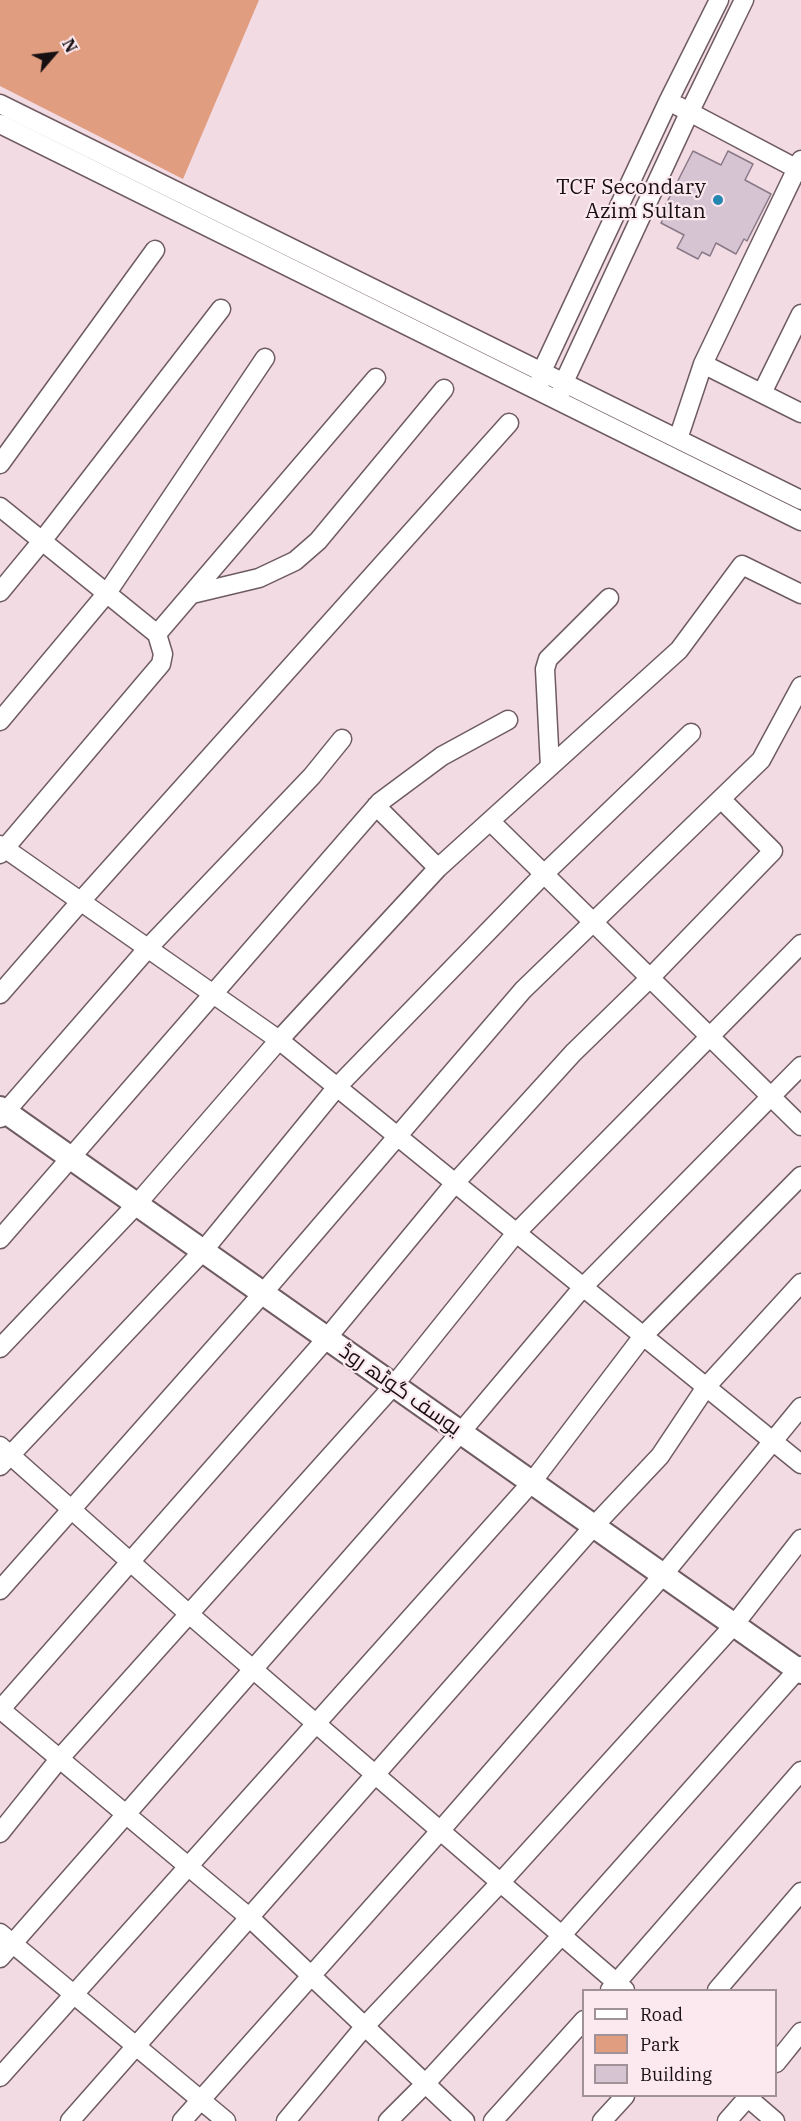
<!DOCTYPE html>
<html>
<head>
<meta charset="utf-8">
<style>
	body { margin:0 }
	#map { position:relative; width:801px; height:2121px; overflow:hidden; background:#f2dbe3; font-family:"IBM Plex Serif",serif }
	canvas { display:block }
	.legend { position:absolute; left:582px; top:1989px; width:195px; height:108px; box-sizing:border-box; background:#fce9f0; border:2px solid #a09297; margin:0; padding:8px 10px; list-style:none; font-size:18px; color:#170f12 }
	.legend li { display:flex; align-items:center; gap:12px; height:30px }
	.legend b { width:30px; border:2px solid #a09297 }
	.north { position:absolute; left:24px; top:24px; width:60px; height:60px; -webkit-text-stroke:4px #fce9f0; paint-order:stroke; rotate:62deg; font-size:16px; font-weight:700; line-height:24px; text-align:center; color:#170f12 }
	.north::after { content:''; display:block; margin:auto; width:21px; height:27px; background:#170f12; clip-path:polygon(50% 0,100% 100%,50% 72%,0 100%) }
</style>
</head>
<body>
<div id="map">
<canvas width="801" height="2121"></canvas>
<ul class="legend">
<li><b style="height:8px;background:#fff"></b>Road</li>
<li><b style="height:16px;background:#e19d80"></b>Park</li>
<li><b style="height:16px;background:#d6c4d3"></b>Building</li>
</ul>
<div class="north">N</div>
</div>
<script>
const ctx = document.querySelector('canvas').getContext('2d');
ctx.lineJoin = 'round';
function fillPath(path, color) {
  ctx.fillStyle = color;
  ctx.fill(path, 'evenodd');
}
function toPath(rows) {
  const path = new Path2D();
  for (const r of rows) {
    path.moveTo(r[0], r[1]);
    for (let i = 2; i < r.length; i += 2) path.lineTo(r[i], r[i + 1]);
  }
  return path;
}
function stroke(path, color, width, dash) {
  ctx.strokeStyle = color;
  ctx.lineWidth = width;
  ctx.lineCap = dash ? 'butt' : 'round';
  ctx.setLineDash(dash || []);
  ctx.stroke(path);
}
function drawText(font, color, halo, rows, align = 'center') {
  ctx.font = font + ' "IBM Plex Serif",Cairo,serif';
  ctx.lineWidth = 4.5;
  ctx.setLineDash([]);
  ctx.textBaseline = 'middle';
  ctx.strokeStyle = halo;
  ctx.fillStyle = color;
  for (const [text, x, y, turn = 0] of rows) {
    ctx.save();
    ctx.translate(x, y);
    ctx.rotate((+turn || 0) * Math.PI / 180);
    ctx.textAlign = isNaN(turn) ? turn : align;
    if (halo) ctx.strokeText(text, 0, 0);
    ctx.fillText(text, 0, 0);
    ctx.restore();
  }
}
const green = toPath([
	[0,0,259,0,183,179,0,86]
]);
const building = toPath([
	[693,151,721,165,728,151,753,164,745,180,771,194,747,241,744,239,736,254,716,243,710,256,702,252,698,259,677,248,684,235,661,223,669,208,665,206,693,151]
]);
const minor = toPath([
	[0,104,801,500],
	[678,106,801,171],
	[0,124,801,521],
	[703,364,801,413],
	[540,383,542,371,668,102,719,0],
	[561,392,564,382,690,111,744,0],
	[762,393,801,314],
	[678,439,703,364,801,160],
	[0,464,155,250],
	[0,507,157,634,163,654,161,664,0,854],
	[0,592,42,541,221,309],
	[192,594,259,578,295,561,318,541,444,389],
	[157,634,376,378],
	[0,721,107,593,265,358],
	[550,767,545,669,548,659,609,598],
	[376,806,438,868],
	[490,821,801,1126],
	[0,845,279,1040,801,1464],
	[0,994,81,901,509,423],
	[0,1118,148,948,312,776,342,739],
	[0,1239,380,802,442,756,508,720],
	[0,1348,137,1204,279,1040,438,868,679,650,742,565,801,594],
	[0,1446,189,1614,625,1990],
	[0,1466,203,1251,337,1087,544,874,691,733],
	[0,1590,263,1293,523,990,761,760,801,686],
	[0,1709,250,1918,465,2121],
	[0,1710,327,1338,455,1183,573,1053,650,978,773,851,721,799],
	[0,1833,60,1758,394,1385,516,1233,801,944],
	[0,1933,226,2121],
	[0,1958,461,1432,583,1287,801,1066],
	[610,1990,801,1771],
	[717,1990,801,1892],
	[776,2063,801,2032],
	[0,2077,532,1482,643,1336,801,1176],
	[746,2096,775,2121],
	[70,2121,594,1526,660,1456,706,1387,801,1283],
	[182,2121,440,1831,663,1575,801,1407],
	[286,2121,365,2026,500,1883,734,1625,801,1539],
	[388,2121,426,2083,561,1936,801,1666],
	[493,2121,584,2020],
	[602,2121,625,2096],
	[727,2121,749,2096]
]);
const tertiary = toPath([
	[0,1108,801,1672]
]);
const markers = [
	[718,200,6,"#2586b1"]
];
const poiNames = [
	["TCF Secondary",706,188],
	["Azim Sultan",706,212]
];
const streetNames = [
	["یوسف گوٹھ روڈ",400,1390,35]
];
fillPath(green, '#e19d80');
fillPath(building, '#d6c4d3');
stroke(building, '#897987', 1.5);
stroke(minor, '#6f5b62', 21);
stroke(tertiary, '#6f5b62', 26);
stroke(minor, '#fff', 18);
stroke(tertiary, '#fff', 22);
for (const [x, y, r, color] of markers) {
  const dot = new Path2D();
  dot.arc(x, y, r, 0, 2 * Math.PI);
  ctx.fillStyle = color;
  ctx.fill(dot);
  stroke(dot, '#fce9f0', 2);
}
drawText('21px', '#170f12', '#fce9f0', poiNames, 'right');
drawText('21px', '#170f12', '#fce9f0', streetNames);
</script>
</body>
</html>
